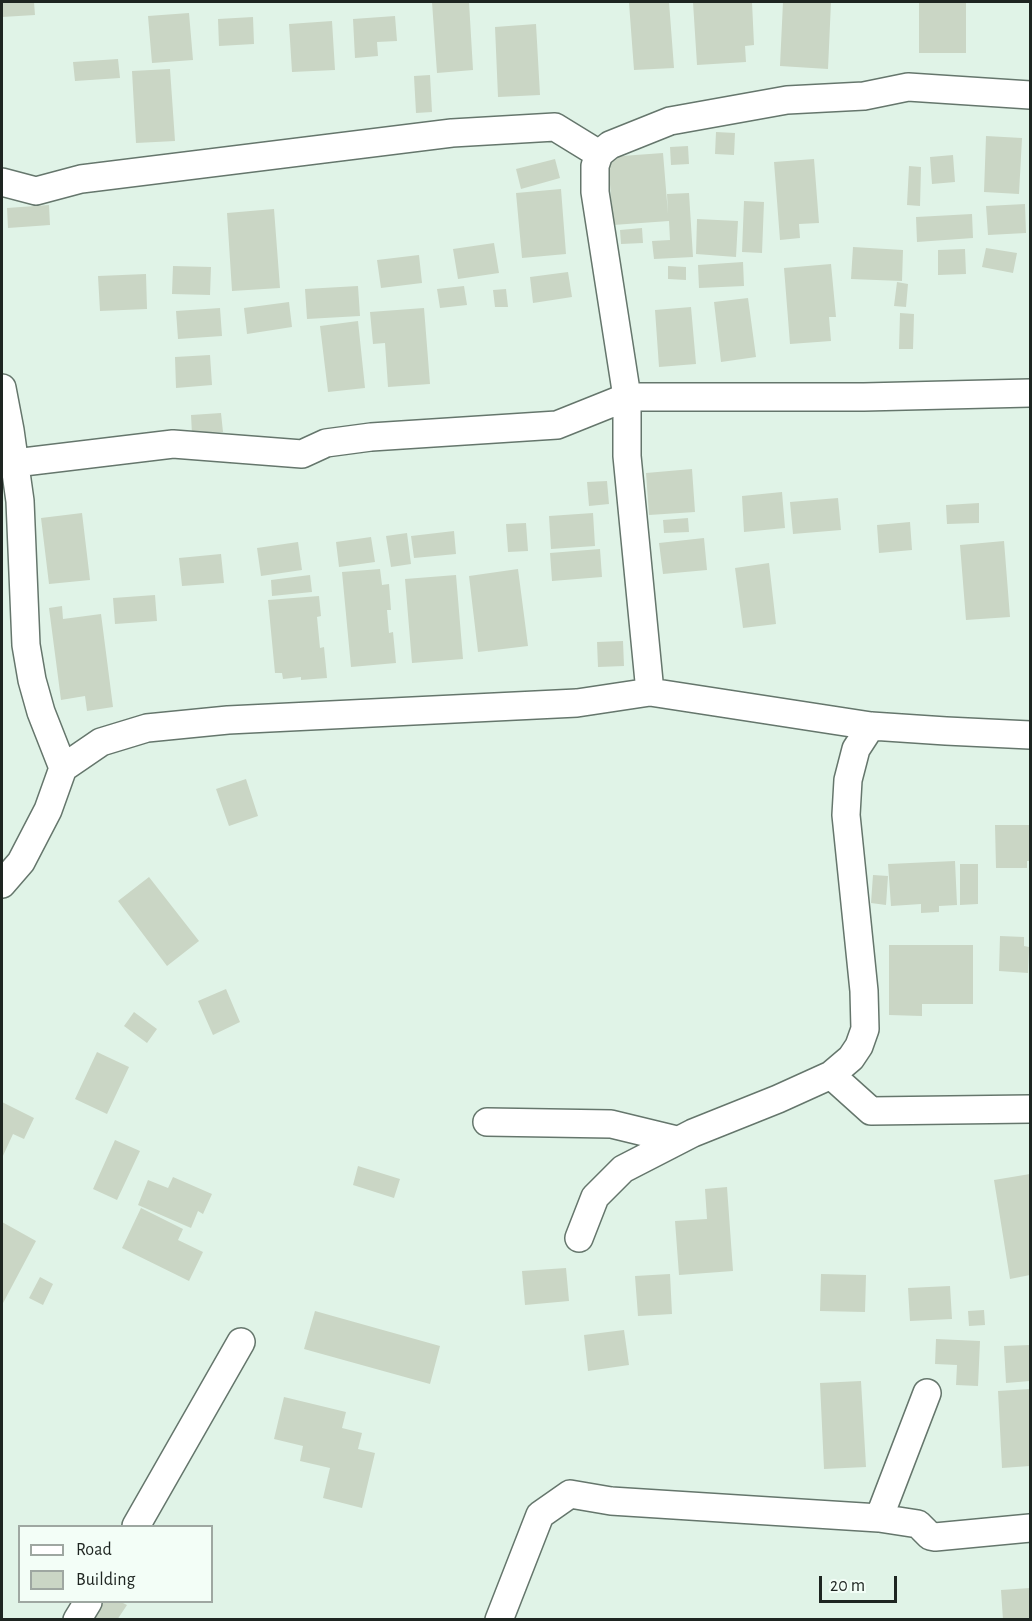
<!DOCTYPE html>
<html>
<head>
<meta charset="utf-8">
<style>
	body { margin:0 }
	#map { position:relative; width:1032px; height:1621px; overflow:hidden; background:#e0f3e7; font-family:"Alegreya Sans",sans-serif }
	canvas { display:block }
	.frame { position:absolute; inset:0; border:3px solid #1e2521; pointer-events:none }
	.legend { position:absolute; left:18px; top:1525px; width:195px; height:78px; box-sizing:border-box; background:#f3fef7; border:2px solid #9ea7a1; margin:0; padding:8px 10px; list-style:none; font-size:18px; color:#1e2521 }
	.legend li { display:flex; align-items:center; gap:12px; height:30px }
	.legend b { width:30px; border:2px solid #9ea7a1 }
	.scale { position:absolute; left:819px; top:1576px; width:78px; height:27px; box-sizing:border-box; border:3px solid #1e2521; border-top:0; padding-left:8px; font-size:18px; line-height:21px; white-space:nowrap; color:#1e2521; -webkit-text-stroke:4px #f3fef7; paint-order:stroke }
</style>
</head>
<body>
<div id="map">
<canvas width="1032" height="1621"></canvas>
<div class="frame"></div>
<ul class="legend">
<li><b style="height:8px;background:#fff"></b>Road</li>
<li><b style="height:16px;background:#cad6c5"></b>Building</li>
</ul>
<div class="scale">20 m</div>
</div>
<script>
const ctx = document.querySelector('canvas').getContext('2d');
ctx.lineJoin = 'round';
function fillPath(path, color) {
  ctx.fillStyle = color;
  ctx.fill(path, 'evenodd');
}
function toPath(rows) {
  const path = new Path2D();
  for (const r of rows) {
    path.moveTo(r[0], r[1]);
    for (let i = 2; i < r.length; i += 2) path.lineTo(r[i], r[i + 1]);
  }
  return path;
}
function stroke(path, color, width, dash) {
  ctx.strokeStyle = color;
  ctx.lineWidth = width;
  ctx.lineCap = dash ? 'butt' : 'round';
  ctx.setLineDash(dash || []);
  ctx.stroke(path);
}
const building = toPath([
	[2,2,34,2,35,15,2,17],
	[432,2,469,2,473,70,437,73],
	[642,2,669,2,674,68,634,70,629,3],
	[693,2,752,2,754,45,745,46,746,62,697,65],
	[783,2,831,2,828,69,780,66],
	[919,2,966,2,966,53,919,53],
	[189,13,193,60,152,63,148,16],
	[395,16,397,41,377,42,378,56,355,58,353,19],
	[253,17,254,44,219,46,218,19],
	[332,21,335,70,292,72,289,24],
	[536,24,540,95,498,97,495,27],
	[118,59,120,78,75,81,73,62],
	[170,69,175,141,136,143,132,71],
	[430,75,432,112,416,113,414,76],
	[716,132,735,133,734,155,715,154],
	[986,136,1022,138,1019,194,984,192],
	[688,146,689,164,671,165,670,147],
	[663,153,668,214,667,194,689,193,693,257,654,259,652,241,670,240,669,221,613,225,608,157],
	[953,155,955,182,932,184,930,157],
	[555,159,560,178,521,189,516,169],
	[814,159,819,223,799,224,800,238,780,240,774,162],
	[909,166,921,167,920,206,907,205],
	[561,189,566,254,522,258,516,193],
	[744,201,764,202,762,253,742,252],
	[1025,204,1026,233,988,235,986,206],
	[49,205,50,225,8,228,7,208],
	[274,209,280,288,232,291,227,213],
	[972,214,973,238,917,242,916,217],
	[697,219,738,221,736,257,696,254],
	[642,228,643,243,621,244,620,230],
	[494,243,499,273,458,279,453,249],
	[853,247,903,250,902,281,851,279],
	[986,248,1017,253,1013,273,982,267],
	[965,249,966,274,938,275,938,250],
	[419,255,422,283,381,288,377,260],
	[743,262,744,286,699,288,698,265],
	[831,264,836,317,829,317,831,341,790,344,784,268],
	[173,266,211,267,210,295,172,294],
	[668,266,686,267,686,280,668,279],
	[568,272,572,297,533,303,530,277],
	[146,274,147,309,100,311,98,276],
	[897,282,908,284,906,307,894,306],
	[358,286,360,316,307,319,305,289],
	[464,286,467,305,440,308,437,289],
	[506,289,508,307,495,307,493,290],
	[748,298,756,357,721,362,714,302],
	[289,302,292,327,247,334,244,308],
	[691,307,696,364,659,367,655,310],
	[220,308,222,336,178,339,176,311],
	[424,308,430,384,388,387,385,343,373,344,370,312],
	[900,313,914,314,913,349,899,349],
	[358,321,365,388,328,392,320,326],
	[210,355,212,385,176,388,175,357],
	[221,413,223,432,192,434,191,415],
	[692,469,695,512,649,515,646,473],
	[607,481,609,504,589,506,587,482],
	[782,492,785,528,744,532,742,496],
	[838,498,841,530,793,534,790,502],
	[979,503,979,523,947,524,946,505],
	[82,513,90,580,49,584,41,518],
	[593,513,595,546,551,549,549,516],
	[688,518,689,532,664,533,663,520],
	[910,522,912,550,879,553,877,525],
	[526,523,528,551,508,552,506,524],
	[454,531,456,554,414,558,411,536],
	[407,533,411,564,391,567,386,536],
	[371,537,375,562,339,567,336,542],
	[704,538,707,570,663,574,659,543],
	[1004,541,1010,617,966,620,960,545],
	[298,542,302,570,261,576,257,548],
	[600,549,602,577,552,581,550,553],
	[221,554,224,583,182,586,179,558],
	[769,563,776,624,743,628,735,568],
	[380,569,382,585,389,584,391,610,387,610,389,633,393,632,396,663,351,667,342,572],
	[518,569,528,646,478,652,469,576],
	[310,575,312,592,272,596,271,580],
	[456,575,463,659,412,663,405,579],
	[155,595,157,621,115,624,113,598],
	[319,596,321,616,317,617,320,648,324,647,327,678,301,680,301,677,283,679,282,673,275,673,268,600],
	[62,606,63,619,101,614,113,707,87,711,85,696,61,700,49,608],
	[623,641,624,666,598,667,597,642],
	[246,779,258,816,229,826,216,789],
	[995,825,1030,825,1030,861,1027,861,1027,868,996,868],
	[955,861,957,905,939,906,939,912,921,913,921,904,891,906,888,864],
	[960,864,978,864,978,904,960,905],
	[873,875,888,876,886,905,871,903],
	[149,877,199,941,167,966,118,901],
	[1000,936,1024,937,1024,946,1029,947,1028,973,999,971],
	[889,945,973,945,973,1004,922,1004,922,1016,889,1015],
	[226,989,240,1022,213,1035,198,1001],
	[134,1012,157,1029,147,1043,124,1026],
	[97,1052,129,1067,107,1114,75,1099],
	[2,1102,34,1118,24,1139,13,1134,2,1158],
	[115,1140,140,1151,117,1200,93,1189],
	[358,1166,400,1179,394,1198,353,1185],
	[1030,1174,1030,1275,1010,1279,994,1180],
	[173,1177,212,1194,203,1214,198,1211,191,1228,138,1205,148,1180,168,1188],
	[727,1187,733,1271,679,1275,675,1221,707,1219,705,1189],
	[141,1208,183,1229,178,1240,203,1252,189,1281,122,1248],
	[2,1222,36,1241,2,1305],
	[566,1268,569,1301,525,1305,522,1271],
	[670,1274,672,1314,638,1316,635,1276],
	[821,1274,866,1275,865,1312,820,1311],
	[40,1277,53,1284,43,1305,29,1298],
	[950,1286,952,1319,910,1321,908,1288],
	[984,1310,985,1325,969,1326,968,1311],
	[315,1311,440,1346,430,1384,304,1349],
	[624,1330,629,1365,588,1371,584,1335],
	[936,1339,980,1341,978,1386,956,1385,957,1365,935,1364],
	[1030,1345,1030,1381,1006,1383,1004,1346],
	[861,1381,866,1467,824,1469,820,1383],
	[1030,1389,1030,1466,1002,1468,998,1391],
	[284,1397,346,1412,342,1428,362,1433,358,1449,375,1453,362,1508,323,1498,330,1468,300,1461,303,1446,274,1439],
	[1030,1588,1030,1620,1003,1620,1001,1590],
	[104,1602,121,1602,127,1605,117,1620,92,1620]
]);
const minor = toPath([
	[2,182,36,191,81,179,452,133,555,127,599,154],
	[2,388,10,430,20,501,26,645,32,680,41,712,63,768],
	[15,463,173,444,302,454,326,443,371,437,557,425,627,397,864,397,1030,393],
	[650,692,627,456,627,397,595,192,595,166,599,154,610,145,670,121,787,100,864,96,908,87,1030,95],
	[2,884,21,862,48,810,63,768,101,742,147,728,228,720,577,703,650,692,871,726,946,731,1030,735],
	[831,1075,871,1111,1030,1109],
	[487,1122,611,1124,677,1140],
	[579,1238,595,1197,623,1169,693,1133,778,1099,831,1075,851,1058,859,1046,865,1029,864,991,846,815,848,780,856,749,871,726],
	[927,1393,879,1518,918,1524,930,1536,935,1537,1030,1528],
	[136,1526,241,1342],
	[77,1620,88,1602],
	[499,1620,540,1515,570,1494,611,1501,879,1518]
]);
fillPath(building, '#cad6c5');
stroke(minor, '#65766c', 30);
stroke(minor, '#fff', 27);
</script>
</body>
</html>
